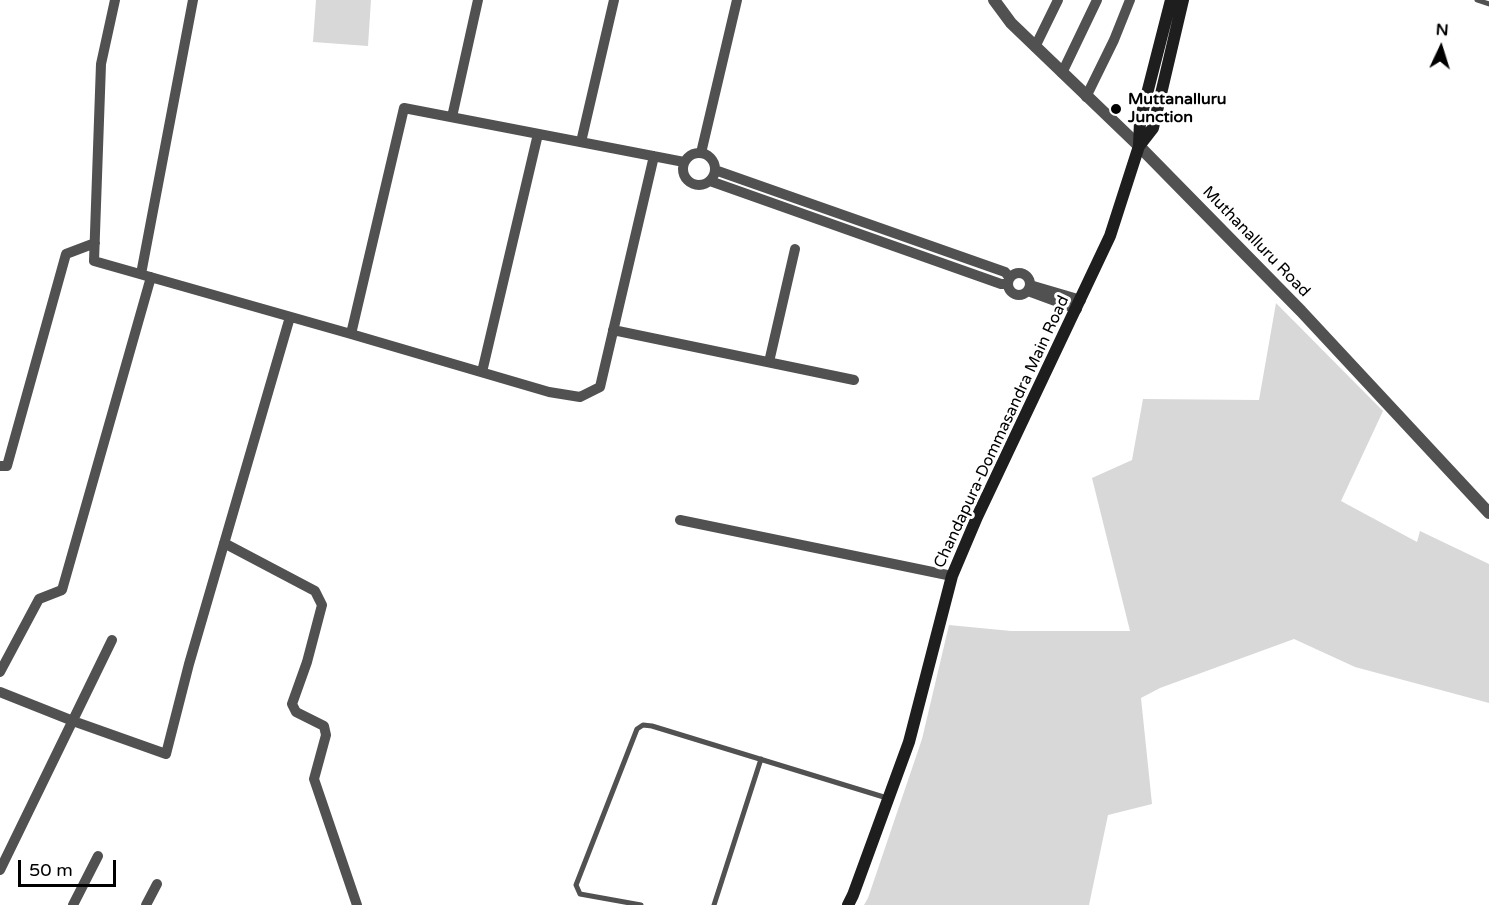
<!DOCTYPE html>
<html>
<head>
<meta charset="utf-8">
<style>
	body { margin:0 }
	#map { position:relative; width:1489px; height:905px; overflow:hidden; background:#fff; font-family:"Varela Round",sans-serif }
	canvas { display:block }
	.north { position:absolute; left:1411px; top:18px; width:60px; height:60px; -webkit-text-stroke:4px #fff; paint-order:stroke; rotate:4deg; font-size:16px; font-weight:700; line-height:24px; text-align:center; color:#000 }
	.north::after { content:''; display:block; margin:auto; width:21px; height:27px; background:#000; clip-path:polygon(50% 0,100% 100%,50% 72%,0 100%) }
	.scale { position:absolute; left:18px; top:860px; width:98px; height:27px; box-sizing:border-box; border:3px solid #000; border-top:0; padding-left:8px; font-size:18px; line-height:21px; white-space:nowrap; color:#000; -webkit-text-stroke:4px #fff; paint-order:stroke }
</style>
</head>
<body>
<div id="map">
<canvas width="1489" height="905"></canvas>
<div class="north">N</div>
<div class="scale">50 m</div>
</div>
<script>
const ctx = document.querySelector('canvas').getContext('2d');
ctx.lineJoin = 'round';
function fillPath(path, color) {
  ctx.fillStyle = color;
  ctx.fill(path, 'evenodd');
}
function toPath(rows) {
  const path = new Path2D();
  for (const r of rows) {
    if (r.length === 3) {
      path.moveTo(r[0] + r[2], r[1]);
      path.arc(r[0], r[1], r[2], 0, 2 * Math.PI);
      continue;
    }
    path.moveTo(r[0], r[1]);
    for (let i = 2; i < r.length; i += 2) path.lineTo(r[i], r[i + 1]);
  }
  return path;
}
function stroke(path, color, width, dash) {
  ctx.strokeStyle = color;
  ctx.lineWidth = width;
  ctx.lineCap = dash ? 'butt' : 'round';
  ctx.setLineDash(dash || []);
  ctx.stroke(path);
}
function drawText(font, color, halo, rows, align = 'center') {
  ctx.font = font + ' "Varela Round",sans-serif';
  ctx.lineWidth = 6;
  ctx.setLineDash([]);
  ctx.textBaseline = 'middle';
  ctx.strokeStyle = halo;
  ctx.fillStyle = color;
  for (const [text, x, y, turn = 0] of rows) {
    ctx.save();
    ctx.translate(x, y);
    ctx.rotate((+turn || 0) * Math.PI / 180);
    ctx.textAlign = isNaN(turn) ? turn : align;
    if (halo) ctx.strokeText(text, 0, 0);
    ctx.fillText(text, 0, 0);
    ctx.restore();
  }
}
const green = toPath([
	[316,0,371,0,368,46,313,42],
	[1276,303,1383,411,1341,501,1417,542,1420,531,1489,564,1489,703,1355,667,1294,639,1160,688,1141,698,1152,804,1108,815,1089,905,864,905,868,898,922,739,949,625,1011,631,1130,631,1092,478,1132,460,1143,399,1259,400]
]);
const service = toPath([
	[1477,0,1489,4],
	[641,905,580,894,576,885,637,729,643,725,652,726,887,798],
	[714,905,761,759]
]);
const minor = toPath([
	[115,0,101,64,94,261,351,334],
	[1035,47,1058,0],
	[1062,73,1097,0],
	[1086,97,1114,40,1130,0],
	[452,117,478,0],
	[581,142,614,0],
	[699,169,16],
	[701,153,737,0],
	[654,156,600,387,580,397,549,392,351,334,404,108,684,162],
	[715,170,1005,272,1010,278],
	[710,181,1001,284,1008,284],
	[1019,284,11],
	[141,274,193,0],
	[1030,285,1081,300],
	[1028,291,1077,309],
	[613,330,854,380],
	[769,362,795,249],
	[482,372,538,134],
	[0,466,7,466,66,254,95,243],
	[680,520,952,576],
	[224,543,315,591,322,605,307,662,292,704,296,712,324,726,326,735,314,779,357,905],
	[0,672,39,599,62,590,151,277],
	[0,692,73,721,166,754,189,664,290,317],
	[0,870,112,640],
	[73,905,98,856],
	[146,905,157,884]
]);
const tertiary = toPath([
	[994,0,1011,23,1139,146,1301,311,1489,513]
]);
const secondary = toPath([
	[1139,146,1153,128,1183,0],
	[848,905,853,895,909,742,952,576,977,517,1110,236,1139,146,1140,121,1171,0]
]);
const markers = [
	[1116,109,6,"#000"]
];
const poiNames = [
	["Muttanalluru",1128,100],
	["Junction",1128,118]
];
const streetNames = [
	["Muthanalluru Road",1256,242,46],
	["Chandapura-Dommasandra Main Road",1002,432,-65]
];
fillPath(green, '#d8d8d8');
stroke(service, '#515151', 5);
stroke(minor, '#515151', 10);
stroke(tertiary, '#515151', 12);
stroke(secondary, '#1e1e1e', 12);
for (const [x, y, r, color] of markers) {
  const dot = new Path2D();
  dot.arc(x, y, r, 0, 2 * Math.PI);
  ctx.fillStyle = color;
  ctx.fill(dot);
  stroke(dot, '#fff', 2);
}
drawText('bold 16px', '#000', '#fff', poiNames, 'left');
drawText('16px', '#000', '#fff', streetNames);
</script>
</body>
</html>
